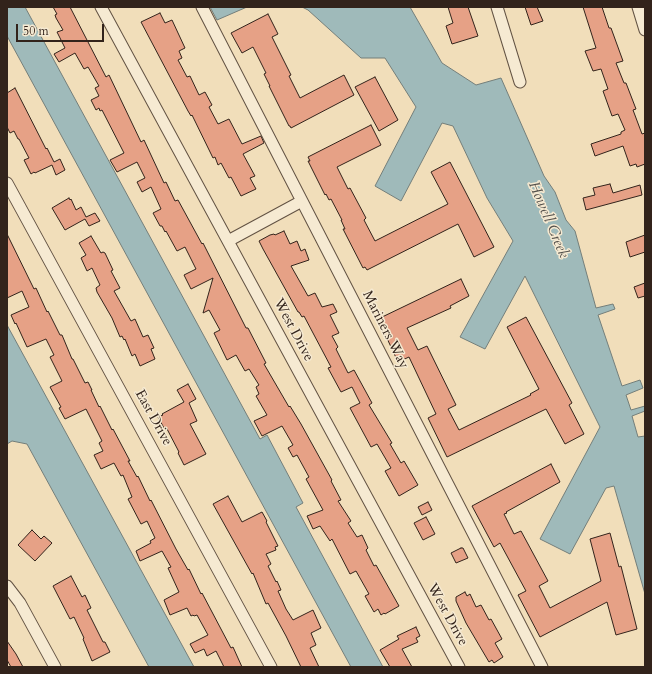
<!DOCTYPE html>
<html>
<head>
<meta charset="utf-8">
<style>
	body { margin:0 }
	#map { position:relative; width:652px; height:674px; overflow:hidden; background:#f1deba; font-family:Cardo,serif }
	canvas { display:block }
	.frame { position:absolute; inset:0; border:8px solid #32231b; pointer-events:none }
	.scale { position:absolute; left:16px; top:24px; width:88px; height:18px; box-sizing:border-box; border:2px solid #32231b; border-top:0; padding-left:5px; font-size:12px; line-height:14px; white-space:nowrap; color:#32231b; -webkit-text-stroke:3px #f6ead2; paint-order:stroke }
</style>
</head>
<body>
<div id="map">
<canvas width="652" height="674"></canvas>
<div class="frame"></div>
<div class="scale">50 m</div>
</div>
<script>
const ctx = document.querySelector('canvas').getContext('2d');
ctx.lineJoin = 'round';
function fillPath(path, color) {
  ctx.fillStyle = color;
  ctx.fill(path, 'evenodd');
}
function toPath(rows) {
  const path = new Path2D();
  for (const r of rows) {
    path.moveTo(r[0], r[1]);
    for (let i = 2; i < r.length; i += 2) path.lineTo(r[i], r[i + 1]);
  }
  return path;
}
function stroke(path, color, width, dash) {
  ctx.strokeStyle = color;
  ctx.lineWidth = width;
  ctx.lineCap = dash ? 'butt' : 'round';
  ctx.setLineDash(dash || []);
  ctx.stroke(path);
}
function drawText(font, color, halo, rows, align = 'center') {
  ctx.font = font + ' Cardo,serif';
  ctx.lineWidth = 3;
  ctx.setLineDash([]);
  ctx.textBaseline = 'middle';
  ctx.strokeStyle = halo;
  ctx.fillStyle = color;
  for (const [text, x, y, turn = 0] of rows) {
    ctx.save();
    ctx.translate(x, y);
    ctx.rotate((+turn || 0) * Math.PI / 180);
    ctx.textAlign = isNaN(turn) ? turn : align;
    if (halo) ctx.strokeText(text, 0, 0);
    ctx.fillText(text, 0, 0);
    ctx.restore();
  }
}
const water = toPath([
	[7,7,25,7,260,439,267,435,303,503,296,507,383,667,351,667,7,36,7,7],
	[210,7,247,7,217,20,210,7],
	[302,7,410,7,442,63,476,85,501,78,544,176,555,192,566,220,575,231,596,308,613,304,615,309,598,315,622,386,640,380,643,388,626,395,631,410,645,406,645,411,632,416,638,437,645,436,645,594,614,486,606,488,570,554,540,539,600,427,525,276,485,349,460,337,513,241,487,198,453,126,442,123,401,201,375,186,416,107,385,58,361,58,308,10,302,7],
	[7,325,194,667,149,667,27,444,12,441,7,444,7,325]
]);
const building = toPath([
	[53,7,70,7,106,77,109,75,141,142,144,140,164,183,166,182,175,201,178,200,202,244,203,243,246,328,248,328,266,363,264,364,289,407,290,406,301,424,332,480,331,481,341,500,338,501,351,521,348,523,357,537,362,535,368,548,366,550,374,566,376,565,399,606,385,614,384,613,381,615,378,609,374,612,365,596,369,594,356,571,350,574,332,539,330,541,320,526,313,529,307,516,323,510,306,479,309,477,297,455,293,457,288,448,293,445,282,426,262,436,254,421,267,415,256,396,259,394,256,387,259,385,249,369,245,371,236,355,227,360,214,333,220,330,209,310,203,313,213,278,191,289,184,275,196,269,185,247,177,251,166,231,165,232,162,226,160,226,153,213,161,209,151,187,142,192,137,182,145,178,137,162,117,172,110,160,124,153,102,110,100,111,99,108,96,110,91,100,99,96,95,88,99,86,88,67,84,69,75,53,59,62,54,54,65,48,57,32,63,30,56,18,55,15,57,14,53,7],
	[448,7,468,7,478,36,452,44,446,26,453,23,448,7],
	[525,7,537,7,543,21,531,25,525,7],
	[583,7,602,7,609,28,611,28,623,61,616,63,624,83,626,83,636,109,633,110,642,134,645,133,645,164,637,167,636,164,630,166,623,146,595,156,591,144,621,134,621,132,625,130,618,114,612,116,603,91,608,89,601,69,593,71,585,51,596,48,583,7],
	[160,13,165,23,172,20,185,48,179,51,182,58,178,60,187,77,190,76,199,95,205,92,212,105,209,107,218,124,229,119,242,144,261,136,264,143,243,154,255,176,250,178,256,189,241,196,231,177,229,178,221,163,218,165,215,157,213,158,192,115,191,116,188,111,141,22,160,13],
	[268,14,278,34,272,37,291,75,289,76,300,98,344,75,354,95,291,128,290,126,289,126,269,86,270,86,264,74,266,73,253,47,242,53,231,33,268,14],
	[375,77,398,120,379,131,355,87,375,77],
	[15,88,46,149,47,148,54,162,60,159,65,170,56,175,52,165,35,173,34,172,31,174,24,160,29,158,19,139,18,139,14,131,10,133,7,127,7,93,15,88],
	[371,125,381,145,337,167,348,189,350,188,366,218,364,220,375,241,448,204,431,172,450,162,494,247,474,257,458,224,367,270,365,267,363,268,343,229,345,229,341,220,342,220,331,199,329,200,326,194,325,195,308,161,310,161,308,157,371,125],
	[610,184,613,193,640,185,642,195,586,210,583,198,595,195,593,188,610,184],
	[69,198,70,200,71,199,76,210,81,207,86,217,95,213,100,221,89,226,85,219,65,230,52,208,69,198],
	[284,231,290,244,297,241,301,251,305,249,309,260,291,266,308,296,315,293,322,307,333,304,337,312,330,315,339,333,332,336,338,347,336,349,348,373,354,370,372,403,369,405,392,443,390,444,401,463,404,461,418,485,399,496,385,471,391,468,377,444,371,447,350,408,360,403,352,387,341,392,328,368,331,367,304,316,302,317,299,312,298,312,263,249,259,241,270,235,274,234,275,235,284,231],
	[7,234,34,289,36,288,47,312,48,311,60,335,62,335,72,359,73,359,85,383,88,382,92,390,91,390,99,407,100,406,112,430,113,429,130,461,128,461,137,477,138,476,150,501,151,500,176,549,188,570,189,569,201,594,202,593,231,648,233,647,242,667,224,667,216,651,207,656,204,649,195,653,190,644,208,635,197,615,194,616,193,615,191,616,187,608,170,615,164,600,179,592,168,568,171,567,162,551,140,561,136,551,151,543,150,541,155,538,147,521,141,524,128,499,132,497,123,475,121,476,114,463,101,469,94,455,103,451,99,443,102,441,86,409,65,419,59,408,61,407,50,387,62,381,50,357,54,355,46,339,27,347,16,323,15,324,11,315,29,307,22,291,7,298,7,234],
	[645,235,645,252,630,257,626,242,645,235],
	[91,236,101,253,103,252,105,253,113,270,111,271,120,288,114,291,131,321,135,319,143,337,148,335,154,348,151,349,155,359,140,366,135,354,132,356,125,339,124,340,122,336,120,337,112,318,97,292,96,288,100,285,92,268,87,271,81,258,86,255,79,243,91,236],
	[461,279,469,296,450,306,451,308,407,328,418,350,427,346,456,405,448,409,459,430,531,395,530,394,539,389,507,327,526,317,572,403,569,405,584,434,565,444,546,409,447,457,428,418,436,414,409,357,398,362,378,319,461,279],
	[645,283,645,296,638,298,634,287,645,283],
	[188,384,196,399,189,403,197,421,190,424,206,454,184,465,178,453,179,452,166,427,164,428,158,417,163,415,162,414,184,402,177,390,188,384],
	[551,464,560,482,506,512,507,513,504,514,514,534,521,531,548,581,539,586,550,608,601,581,590,539,610,533,619,567,621,566,637,629,616,635,607,602,540,637,518,595,526,591,520,580,500,543,494,547,472,506,551,464],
	[228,496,242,522,262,512,267,521,266,522,278,546,275,547,276,550,266,554,271,564,268,566,276,582,277,581,281,590,278,591,286,609,293,620,313,610,321,628,311,633,316,645,310,648,319,667,301,667,286,636,268,603,266,604,253,573,252,574,213,504,228,496],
	[428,502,432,510,422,515,418,507,428,502],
	[426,517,435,534,423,540,414,523,426,517],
	[32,530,41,539,44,536,52,543,35,561,18,545,32,530],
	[461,548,463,548,468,558,456,563,451,553,461,548],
	[71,576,82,597,85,595,91,608,87,610,103,642,105,642,110,652,92,661,83,639,84,638,74,617,70,619,53,586,71,576],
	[465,592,467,596,470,594,476,607,481,605,489,620,491,619,502,639,495,643,503,657,494,663,492,660,489,662,466,623,456,601,456,597,465,592],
	[416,627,420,636,416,638,418,642,402,649,412,667,390,667,380,650,399,639,397,636,416,627],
	[7,641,16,654,23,667,11,667,7,660,7,641]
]);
const street = toPath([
	[101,7,459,667],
	[202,7,542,667],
	[497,7,520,82],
	[638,7,645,30],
	[7,183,271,667],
	[228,241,302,201],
	[7,586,20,603,55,667]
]);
const streetNames = [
	["West Drive",293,330,62],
	["Mariners Way",385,330,63],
	["East Drive",153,418,61],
	["West Drive",447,615,61]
];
const waterNames = [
	["Howell Creek",548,220,67]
];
fillPath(water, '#9fbaba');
stroke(water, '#737e7a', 1);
fillPath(building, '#e6a186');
stroke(building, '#32231b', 1);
stroke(street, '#625243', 13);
stroke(street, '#f6ead2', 11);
drawText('14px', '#32231b', '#f6ead2', streetNames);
drawText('italic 15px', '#53504b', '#f6ead2', waterNames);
</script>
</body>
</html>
